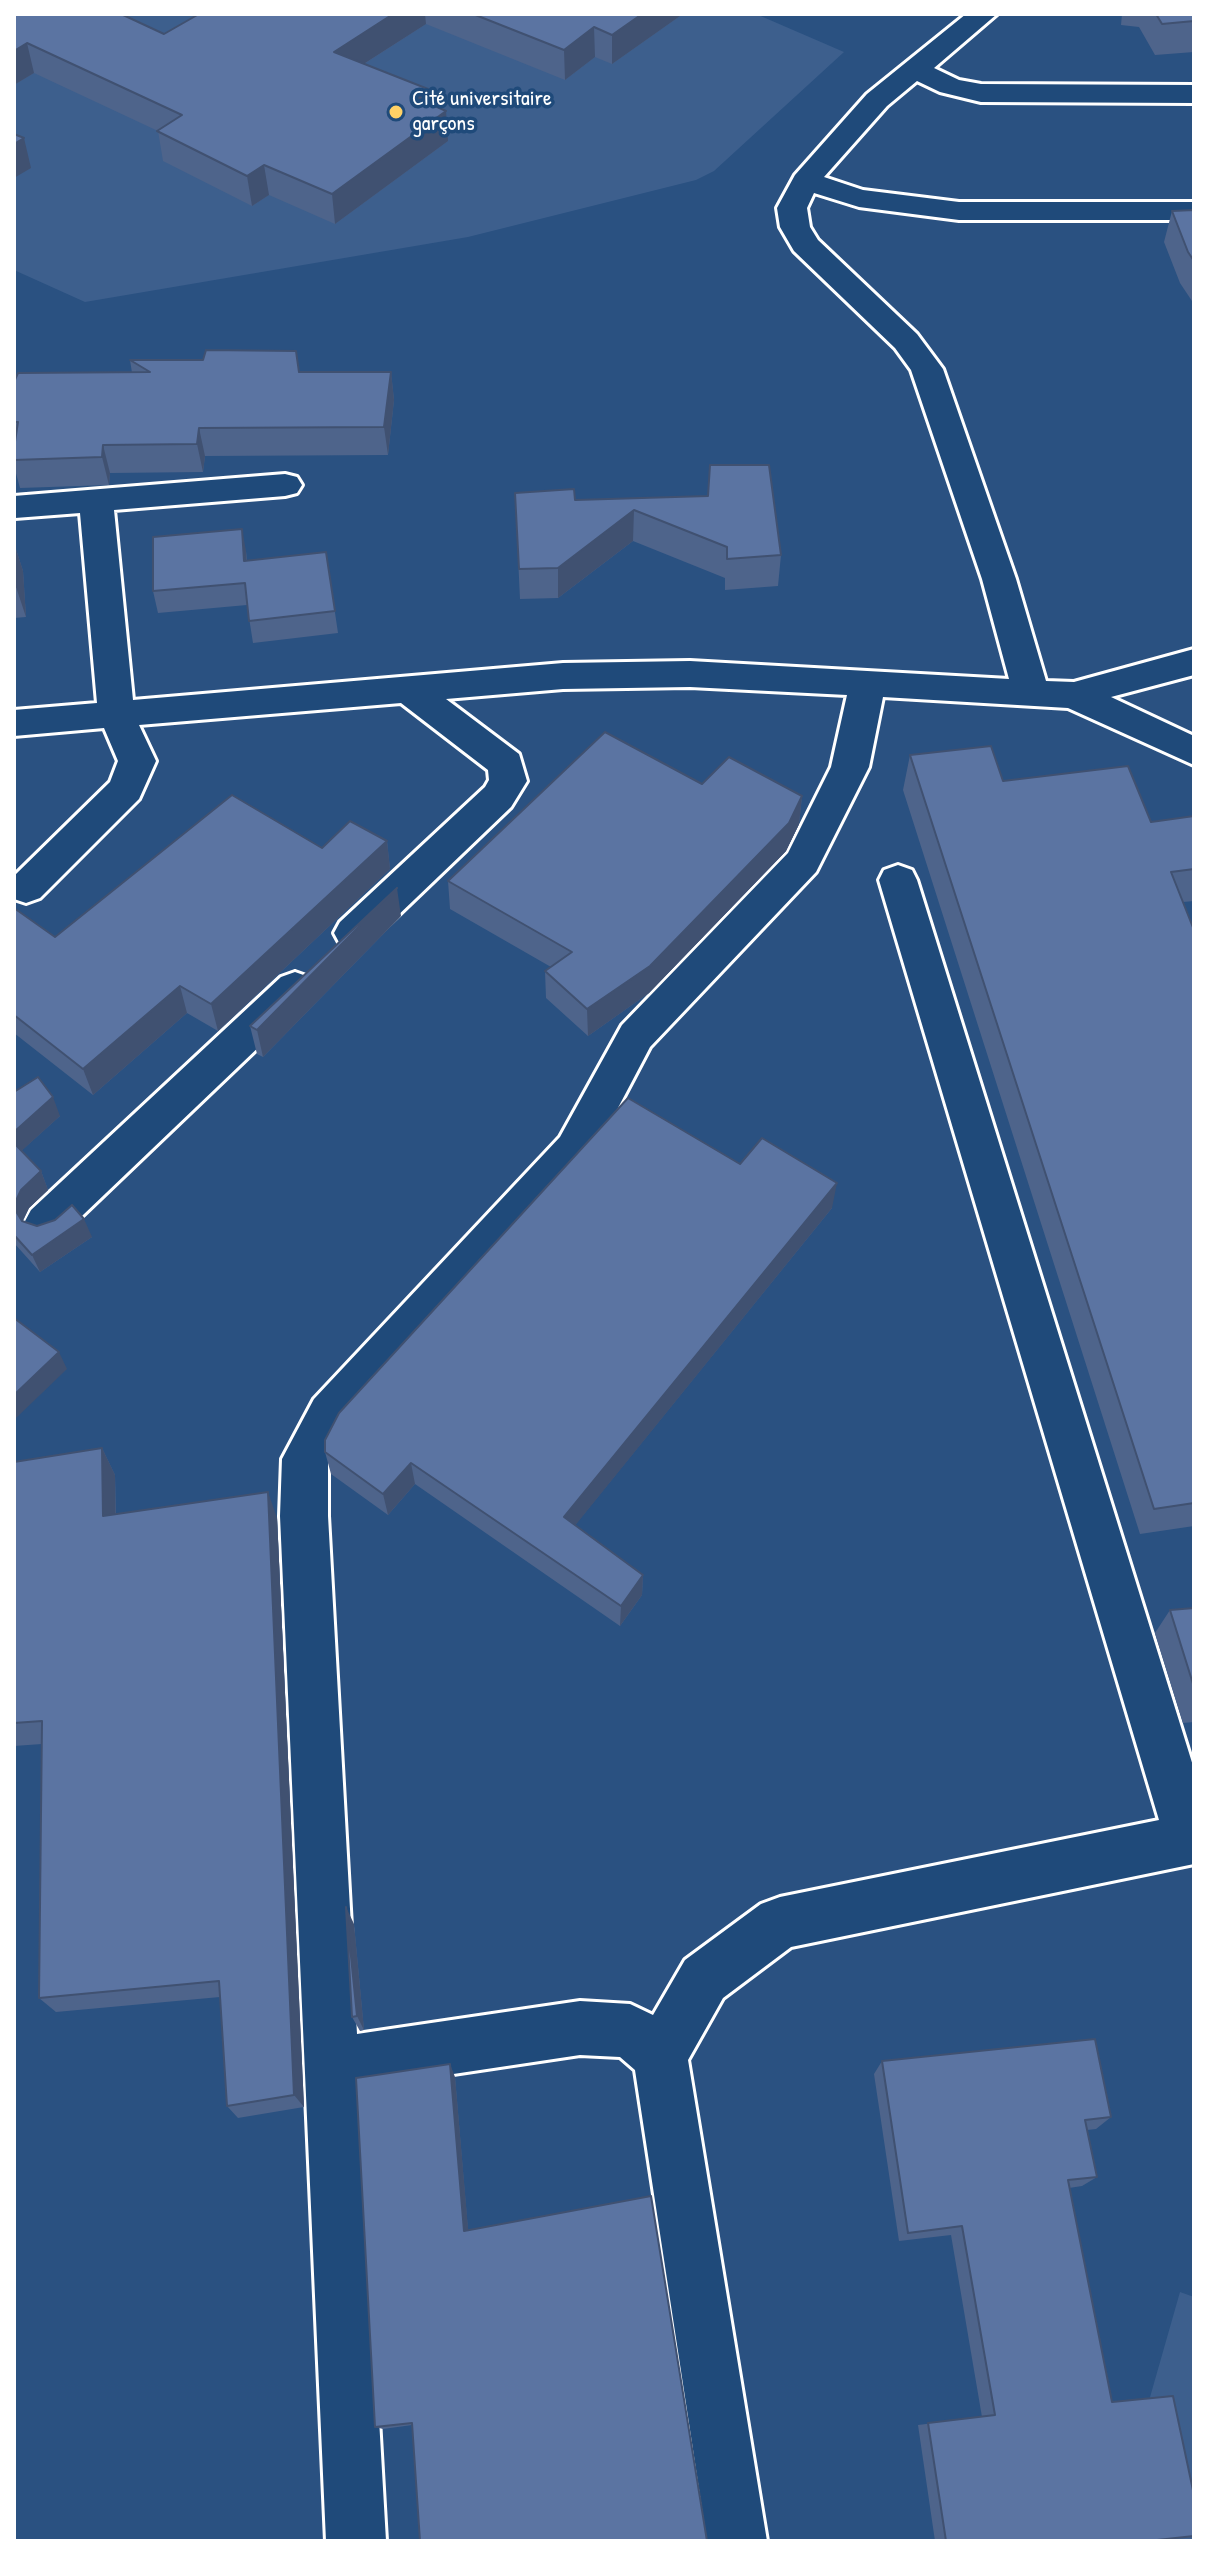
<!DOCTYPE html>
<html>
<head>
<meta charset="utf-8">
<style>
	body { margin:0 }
	#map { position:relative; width:1208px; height:2555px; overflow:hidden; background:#2a5181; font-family:"Patrick Hand",sans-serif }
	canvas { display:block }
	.frame { position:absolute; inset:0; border:16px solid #fff; pointer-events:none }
</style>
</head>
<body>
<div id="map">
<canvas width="1208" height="2555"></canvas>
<div class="frame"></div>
</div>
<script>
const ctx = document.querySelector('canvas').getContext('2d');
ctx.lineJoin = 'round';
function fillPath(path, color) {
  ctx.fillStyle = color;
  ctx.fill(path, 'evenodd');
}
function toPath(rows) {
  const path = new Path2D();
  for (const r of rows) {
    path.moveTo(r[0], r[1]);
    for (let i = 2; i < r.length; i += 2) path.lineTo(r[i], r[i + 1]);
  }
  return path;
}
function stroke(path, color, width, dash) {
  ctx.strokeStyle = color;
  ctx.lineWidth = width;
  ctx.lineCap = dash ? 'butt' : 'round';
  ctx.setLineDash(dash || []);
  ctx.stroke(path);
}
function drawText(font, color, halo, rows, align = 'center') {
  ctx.font = font + ' "Patrick Hand",sans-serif';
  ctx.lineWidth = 7;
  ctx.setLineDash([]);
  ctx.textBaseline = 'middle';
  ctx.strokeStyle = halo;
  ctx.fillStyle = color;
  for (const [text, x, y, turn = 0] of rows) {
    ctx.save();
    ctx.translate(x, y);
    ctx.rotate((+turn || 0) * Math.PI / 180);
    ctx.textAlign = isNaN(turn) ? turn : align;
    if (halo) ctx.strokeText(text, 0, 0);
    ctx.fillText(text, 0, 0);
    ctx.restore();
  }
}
const built = toPath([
	[14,14,756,14,844,52,714,171,696,180,468,237,85,302,14,270],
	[1180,2292,1194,2297,1194,2541,1109,2541]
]);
const minor = toPath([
	[966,14,997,14,934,68,959,80,981,84,1194,85,1194,103,981,102,940,92,917,81,887,106,824,177,863,190,959,202,1194,202,1194,220,959,220,859,207,814,193,807,208,810,227,818,240,917,334,943,369,1016,579,1046,681,1074,682,1194,649,1194,675,1111,697,1194,736,1194,765,1068,708,883,697,869,767,816,872,650,1047,590,1161,346,1427,328,1461,328,1516,357,2034,580,2001,630,2004,653,2015,685,1960,761,1904,780,1897,1159,1820,879,880,884,870,898,865,912,870,917,880,1194,1769,1194,1864,791,1947,723,1998,688,2060,767,2541,707,2541,635,2070,620,2057,580,2055,360,2088,386,2541,326,2541,280,1516,282,1459,314,1399,560,1137,622,1025,788,853,831,767,847,695,690,687,563,689,446,699,519,754,527,781,511,807,368,944,354,948,340,944,334,933,340,922,485,787,489,780,488,770,401,703,139,725,156,761,139,799,40,898,26,903,14,899,14,876,110,782,118,761,104,728,14,736,14,710,97,703,80,513,15,518,14,496,285,474,297,477,302,485,297,493,285,496,114,510,133,700,563,663,690,661,1009,679,982,579,911,370,895,348,794,251,780,227,777,208,795,175,867,94,966,14],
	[295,972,309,977,315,988,309,999,61,1236,46,1241,31,1236,24,1223,31,1210,281,977,295,972]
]);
const wall = toPath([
	[14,14,164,34,199,14,680,14,680,16,612,64,595,57,565,80,426,24,364,64,428,89,429,103,448,141,335,224,269,195,252,206,163,161,158,131,34,73,14,85],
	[1122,14,1194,14,1194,52,1155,55,1139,27,1121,25],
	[1194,210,1194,304,1180,283,1164,242,1172,211],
	[130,360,299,372,391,372,394,400,388,455,205,456,203,472,110,473,109,485,20,488,14,466,14,382,132,373],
	[515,493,575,500,708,496,781,555,778,586,725,590,725,578,633,541,558,598,520,599],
	[14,543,23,571,26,617,14,618],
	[246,551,247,561,326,552,338,633,253,643,247,605,158,613,153,591],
	[910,755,1151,822,1194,816,1194,901,1183,902,1194,930,1194,1526,1140,1534,903,790],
	[702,784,802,796,799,824,786,851,649,993,588,1036,546,998,545,971,551,967,450,909,448,881],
	[387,841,390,869,218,1031,187,1013,93,1095,14,1033,14,908,55,937,322,848],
	[401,916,263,1057,257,1054,250,1026],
	[14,1092,60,1116,21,1151,41,1171,48,1190,29,1208,23,1221,37,1226,92,1237,40,1272,14,1243],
	[740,1164,832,1208,575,1525,643,1575,642,1595,620,1626,415,1484,388,1515,331,1474,325,1452],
	[102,1448,115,1475,116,1514,277,1518,304,2107,238,2118,227,2106,220,1997,56,2012,39,1998,42,1744,14,1746,14,1462],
	[1194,1608,1194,1722,1183,1723,1155,1633,1170,1610],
	[354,1924,364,2030,360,2031,352,2017],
	[882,2061,1111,2117,1096,2129,1087,2130,1097,2177,1082,2186,1069,2188,1112,2402,1148,2541,935,2541,918,2425,982,2417,951,2235,899,2241,874,2074],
	[455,2077,468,2230,412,2425,383,2429,375,2427]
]);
const shadedWall = toPath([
	[393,14,425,14,426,24,337,81,334,52],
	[642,14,680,14,680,16,612,64,612,35],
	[594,27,595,57,565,80,564,50],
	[27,43,34,73,14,85,14,51],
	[428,89,430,119,417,98],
	[446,111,448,141,335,224,332,194],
	[24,138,31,168,14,178,14,144],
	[264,165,269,195,252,206,247,176],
	[391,372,394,400,388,455,384,427],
	[199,428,205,456,203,472,197,444],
	[103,445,110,473,109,485,102,457],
	[634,510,633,541,558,598,558,568],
	[242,529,246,551,248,583,244,561],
	[14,543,23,571,26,617,16,587],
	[802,796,799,824,786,851,649,993,588,1036,587,1009],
	[387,841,390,869,218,1031,211,1004],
	[397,888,401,916,263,1057,257,1030],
	[180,986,187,1013,93,1095,83,1069],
	[53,1097,60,1116,17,1155,14,1149,14,1132],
	[41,1171,48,1190,29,1208,21,1224,14,1208,14,1205,21,1190],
	[837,1183,832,1208,565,1538,564,1517],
	[84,1219,92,1237,40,1272,32,1255],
	[59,1352,67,1369,14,1420,14,1395],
	[102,1448,115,1475,116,1542,103,1516],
	[411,1463,415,1484,388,1515,383,1494],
	[268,1492,277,1518,304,2107,294,2095],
	[643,1575,642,1595,620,1626,621,1606],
	[346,1907,354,1924,364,2030,357,2016],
	[450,2064,455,2077,469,2239,464,2231]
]);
const building = toPath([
	[14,14,121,14,164,34,199,14,393,14,334,52,428,89,417,98,446,111,332,194,264,165,247,176,157,131,182,115,27,43,14,51,14,14],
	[473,14,642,14,612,35,594,27,564,50,473,14],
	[1156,14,1194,14,1194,21,1162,24,1156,14],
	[14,134,24,138,14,144,14,134],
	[1194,210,1194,261,1188,252,1172,211,1194,210],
	[206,350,296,351,299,372,391,372,384,427,199,428,197,444,103,445,102,457,14,460,14,448,18,422,14,422,14,382,18,373,150,372,130,360,203,360,206,350],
	[710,465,769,465,781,555,727,559,727,547,634,510,558,568,519,569,515,493,574,489,575,500,708,496,710,465],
	[242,529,244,561,326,552,335,611,249,621,245,583,153,591,153,537,242,529],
	[14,552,16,587,14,587,14,552],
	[605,732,702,784,729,757,802,796,789,823,650,966,587,1009,545,971,572,952,448,881,605,732],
	[991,746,1003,781,1128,766,1151,822,1194,816,1194,869,1171,872,1194,930,1194,1503,1154,1509,910,755,991,746],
	[232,795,322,848,350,821,387,841,211,1004,180,986,83,1069,14,1015,14,908,55,937,232,795],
	[397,888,257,1030,250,1026,397,888],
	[38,1077,53,1097,14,1132,14,1092,38,1077],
	[628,1098,740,1164,762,1138,837,1183,564,1517,643,1575,621,1606,411,1463,383,1494,325,1452,325,1440,339,1413,628,1098],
	[14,1143,41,1171,21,1190,14,1205,14,1143],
	[72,1205,84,1219,32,1255,14,1235,14,1208,22,1221,37,1226,55,1220,72,1205],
	[14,1318,59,1352,14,1395,14,1318],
	[102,1448,103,1516,268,1492,294,2095,227,2106,219,1981,39,1998,42,1721,14,1723,14,1462,102,1448],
	[1194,1608,1194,1687,1170,1610,1194,1608],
	[346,1907,357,2016,352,2017,346,1907],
	[1095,2039,1111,2117,1085,2120,1097,2177,1068,2180,1112,2402,1173,2396,1194,2495,1194,2536,1148,2541,946,2541,928,2423,995,2415,962,2226,908,2233,882,2061,1095,2039],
	[450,2064,464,2231,651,2196,707,2541,420,2541,412,2423,375,2427,356,2078,450,2064]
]);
const markers = [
	[396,112,8,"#ffd166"]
];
const farPoinames = [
	["Cité universitaire",412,99],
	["garçons",412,124]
];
fillPath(built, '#3d5f8d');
stroke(minor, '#fff', 6);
fillPath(minor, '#1f4a7a');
fillPath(wall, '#4e648b');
fillPath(shadedWall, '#405171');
fillPath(building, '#5b74a2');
stroke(building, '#405171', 2);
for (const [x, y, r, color] of markers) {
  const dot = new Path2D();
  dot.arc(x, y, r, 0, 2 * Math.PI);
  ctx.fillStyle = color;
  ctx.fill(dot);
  stroke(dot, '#1f4a7a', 3);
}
drawText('22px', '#fff', '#1f4a7a', farPoinames, 'left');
</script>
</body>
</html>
